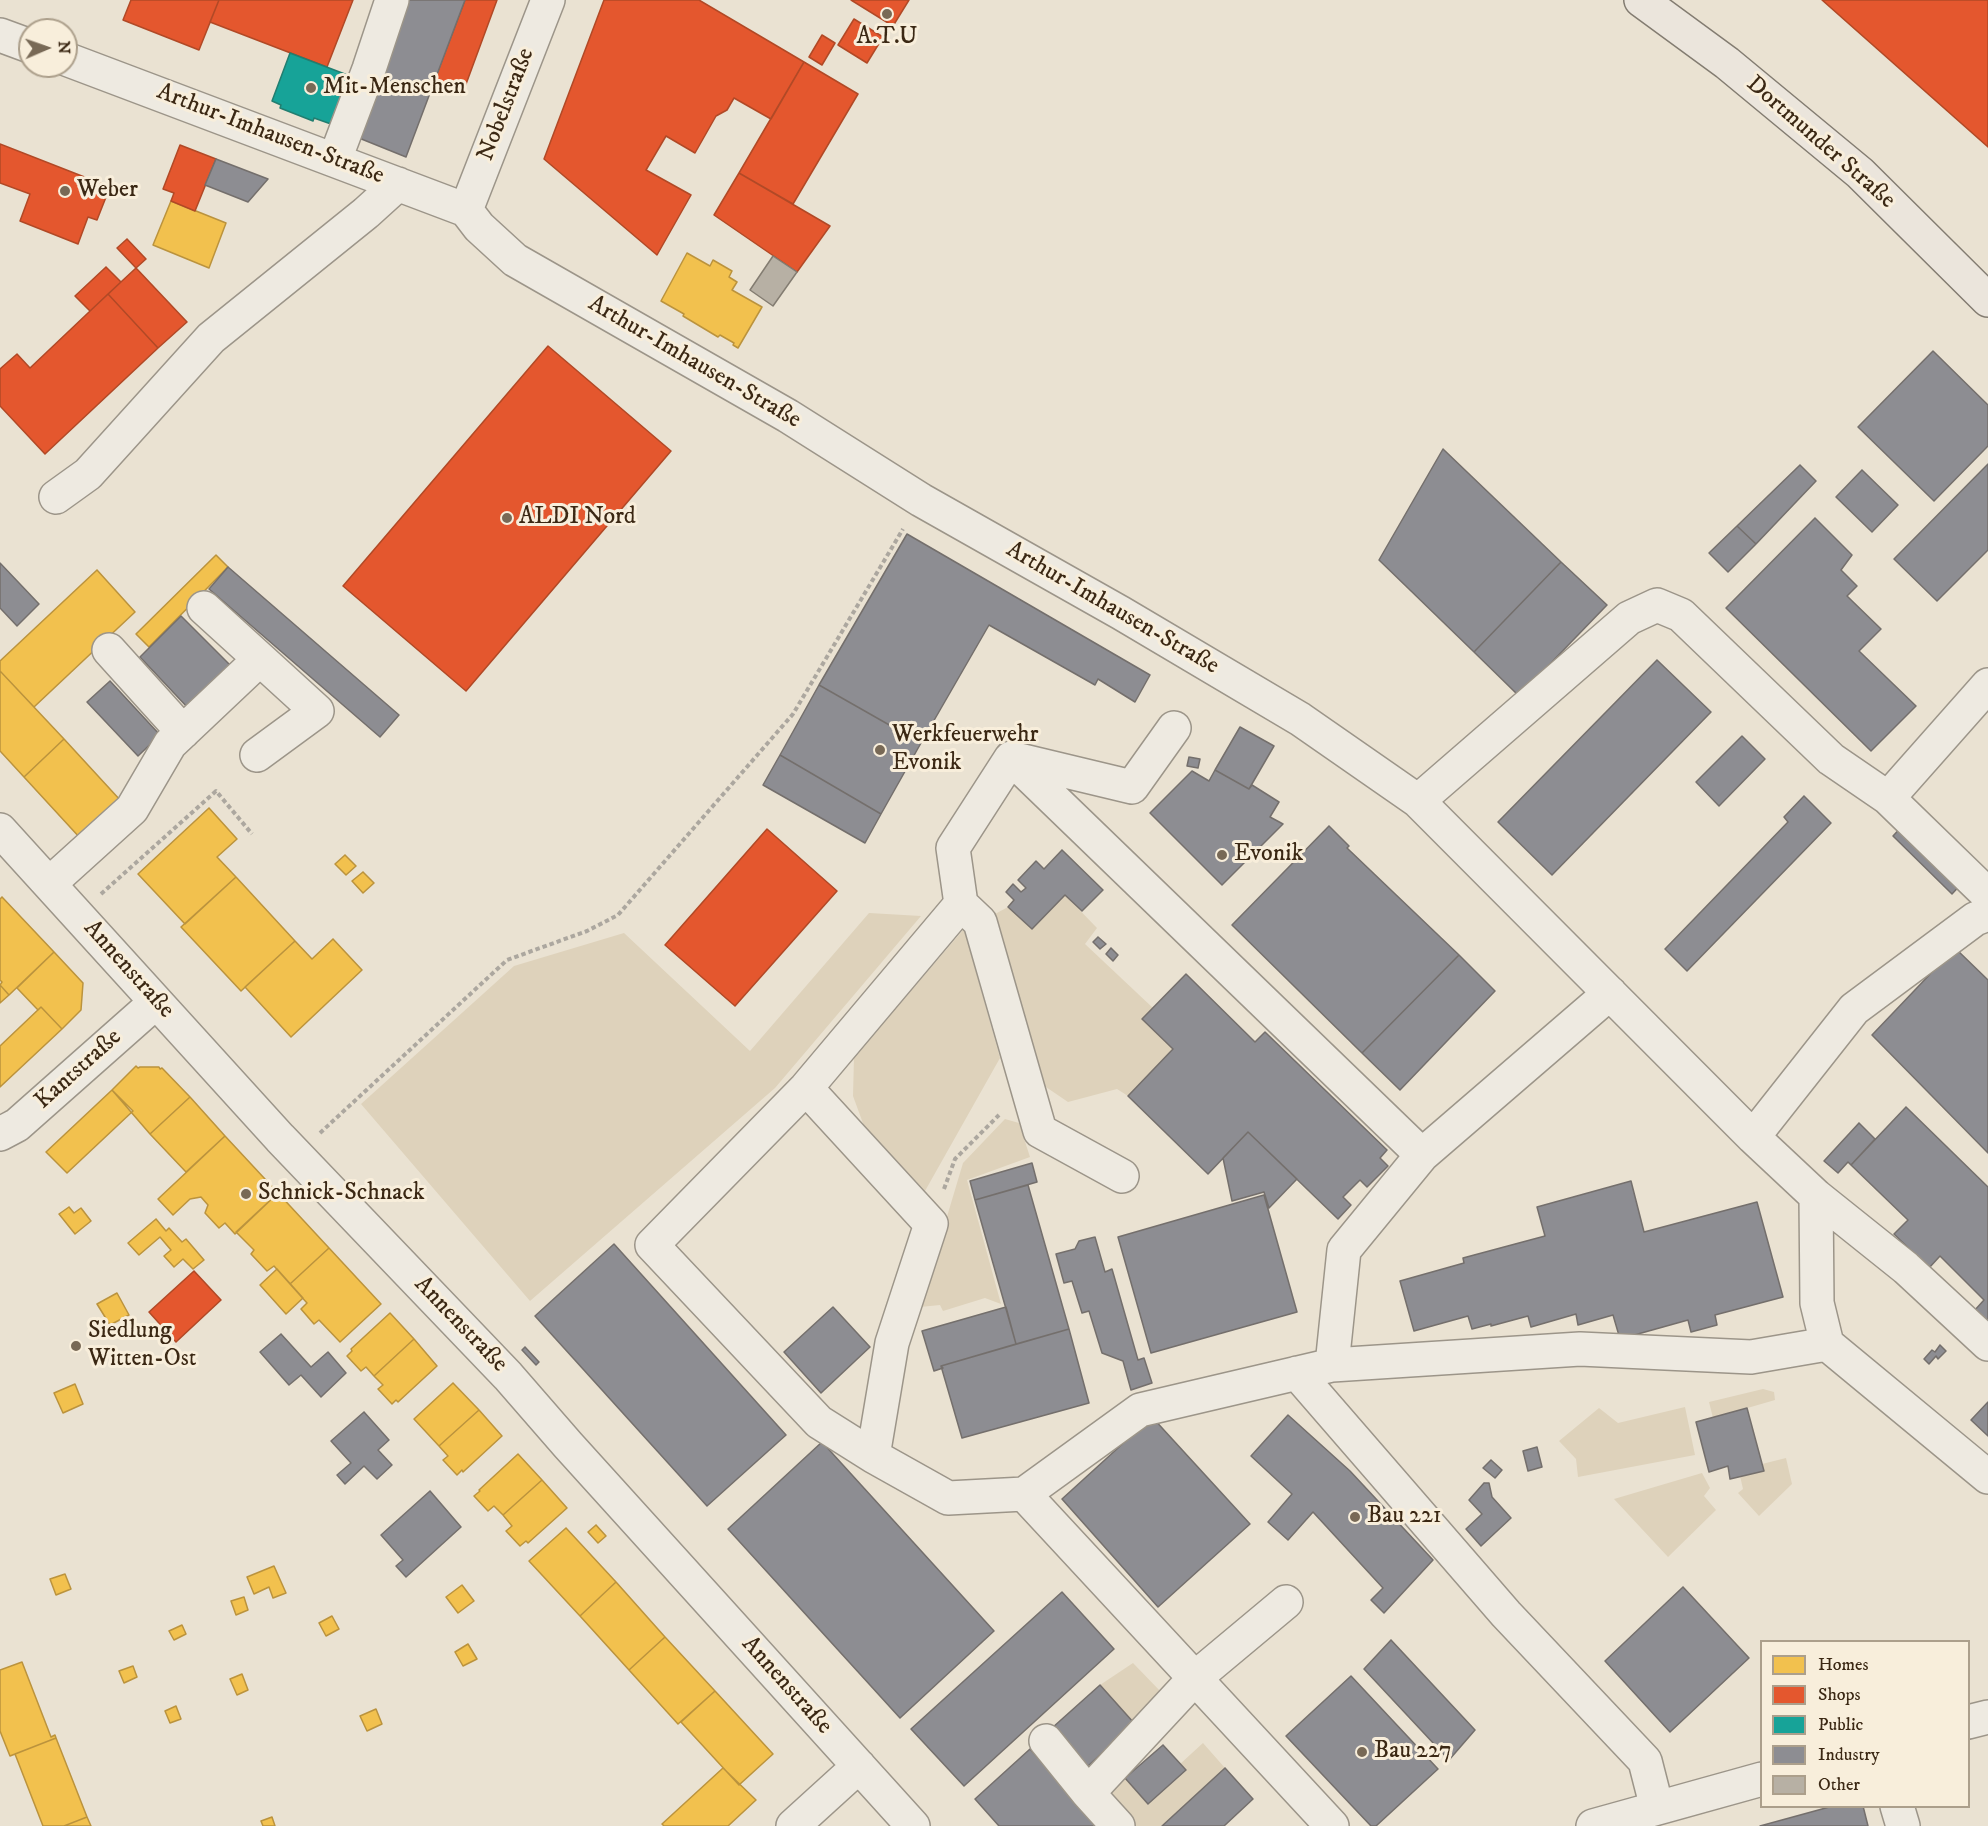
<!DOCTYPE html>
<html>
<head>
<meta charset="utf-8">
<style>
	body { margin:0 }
	#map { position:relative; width:1988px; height:1826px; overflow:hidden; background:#eae2d2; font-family:"IM FELL DW Pica",serif }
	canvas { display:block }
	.legend { position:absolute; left:1760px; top:1640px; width:210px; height:168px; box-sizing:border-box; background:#f8eedb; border:2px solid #ac9f8b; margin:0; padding:8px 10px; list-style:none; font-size:18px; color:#3b2814 }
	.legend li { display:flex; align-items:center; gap:12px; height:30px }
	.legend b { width:30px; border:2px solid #ac9f8b }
	.north { position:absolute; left:18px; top:18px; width:60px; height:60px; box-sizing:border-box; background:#f8eedb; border:2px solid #ac9f8b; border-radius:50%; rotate:88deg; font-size:16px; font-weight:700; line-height:24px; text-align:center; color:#3b2814 }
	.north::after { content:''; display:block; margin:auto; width:21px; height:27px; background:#786956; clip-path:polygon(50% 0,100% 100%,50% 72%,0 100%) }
</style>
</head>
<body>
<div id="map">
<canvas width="1988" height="1826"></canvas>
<ul class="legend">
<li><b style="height:16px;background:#f2c14e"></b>Homes</li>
<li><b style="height:16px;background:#e4572e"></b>Shops</li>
<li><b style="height:16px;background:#17a398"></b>Public</li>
<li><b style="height:16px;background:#8d8d92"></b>Industry</li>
<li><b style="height:16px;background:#b7b0a4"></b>Other</li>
</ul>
<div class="north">N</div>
</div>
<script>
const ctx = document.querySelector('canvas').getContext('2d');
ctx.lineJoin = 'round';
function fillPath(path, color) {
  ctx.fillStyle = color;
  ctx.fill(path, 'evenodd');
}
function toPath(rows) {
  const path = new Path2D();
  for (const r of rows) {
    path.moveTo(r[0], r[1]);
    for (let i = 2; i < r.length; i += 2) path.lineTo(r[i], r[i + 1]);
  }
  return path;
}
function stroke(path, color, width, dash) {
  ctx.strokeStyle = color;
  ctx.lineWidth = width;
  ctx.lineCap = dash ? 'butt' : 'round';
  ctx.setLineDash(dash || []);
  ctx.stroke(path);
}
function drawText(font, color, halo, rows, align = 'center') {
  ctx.font = font + ' "IM FELL DW Pica",serif';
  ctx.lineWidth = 6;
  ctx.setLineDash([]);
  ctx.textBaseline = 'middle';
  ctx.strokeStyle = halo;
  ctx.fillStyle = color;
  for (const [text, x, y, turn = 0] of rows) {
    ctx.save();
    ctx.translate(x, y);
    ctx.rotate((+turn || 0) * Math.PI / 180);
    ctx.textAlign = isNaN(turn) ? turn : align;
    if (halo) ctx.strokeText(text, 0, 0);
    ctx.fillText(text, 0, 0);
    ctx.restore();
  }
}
const green = toPath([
	[1065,895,1097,928,1085,944,1153,1008,1173,1049,1128,1096,1117,1089,1068,1102,1043,1085,995,914,1008,907],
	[869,913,921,916,775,1088,530,1301,361,1104,514,966,624,933,750,1051],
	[964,929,1000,1058,925,1191,864,1126,853,1096,854,1057],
	[1005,1119,1019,1123,1030,1157,967,1180,1001,1304,985,1298,943,1311,940,1305,920,1307,963,1163],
	[1763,1389,1774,1392,1775,1400,1713,1418,1709,1402],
	[1685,1407,1695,1455,1578,1477,1576,1459,1559,1441,1599,1408,1618,1423],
	[1786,1458,1792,1484,1759,1516,1738,1493,1743,1489,1740,1476,1764,1471,1762,1464],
	[1702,1473,1710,1488,1704,1496,1716,1510,1668,1557,1614,1499],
	[1133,1663,1162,1693,1134,1723,1100,1685],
	[1203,1743,1225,1768,1162,1826,1136,1826,1109,1796,1125,1778,1149,1804,1186,1771,1180,1764]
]);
const homes = toPath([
	[171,201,226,223,209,268,153,245,171,201],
	[687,253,710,266,713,260,732,271,729,277,737,282,732,290,762,307,738,348,733,345,734,343,720,335,718,337,683,316,684,314,661,301,687,253],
	[216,555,228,567,149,647,136,634,216,555],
	[97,570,135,612,34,707,0,671,0,661,97,570],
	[0,671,64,739,24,777,0,751,0,671],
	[64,739,121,801,81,839,24,777,64,739],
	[209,808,237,839,217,857,236,877,185,924,138,874,209,808],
	[345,855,356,866,346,875,335,864,345,855],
	[363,872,374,883,363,893,352,881,363,872],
	[236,877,295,941,241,991,181,927,236,877],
	[2,897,54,952,9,995,0,985,2,982,0,980,0,899,2,897],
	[333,939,362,970,291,1037,245,987,295,941,312,959,333,939],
	[54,952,83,983,81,1010,62,1029,41,1007,38,1010,17,988,54,952],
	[0,985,9,995,0,1003,0,985],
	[41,1007,62,1029,0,1087,0,1046,41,1007],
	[136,1066,138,1068,140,1067,159,1067,160,1069,162,1068,190,1097,150,1134,112,1090,136,1066],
	[112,1090,133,1111,67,1173,46,1152,112,1090],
	[190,1097,225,1136,186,1172,150,1134,190,1097],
	[225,1136,278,1193,235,1234,225,1223,219,1228,205,1213,208,1205,201,1197,190,1199,173,1215,158,1199,225,1136],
	[278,1193,329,1248,290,1284,274,1266,267,1271,251,1254,254,1250,236,1232,278,1193],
	[69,1207,74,1213,81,1208,91,1221,75,1234,59,1214,69,1207],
	[156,1219,166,1231,169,1228,182,1242,186,1239,204,1260,193,1269,183,1259,174,1267,164,1256,171,1250,160,1237,139,1255,128,1243,156,1219],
	[329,1248,381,1304,340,1342,319,1320,314,1324,301,1309,307,1303,290,1284,329,1248],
	[277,1269,303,1298,286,1314,260,1285,277,1269],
	[117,1293,129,1315,110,1325,97,1304,117,1293],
	[390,1313,414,1339,374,1376,366,1367,361,1371,347,1356,352,1351,351,1349,390,1313],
	[414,1339,437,1366,398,1402,396,1400,392,1404,378,1389,383,1385,374,1376,414,1339],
	[453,1383,479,1410,439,1446,414,1419,453,1383],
	[75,1384,83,1404,63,1413,54,1393,75,1384],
	[479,1410,502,1436,463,1472,462,1470,457,1475,443,1460,448,1456,439,1446,479,1410],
	[518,1454,542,1480,503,1515,494,1506,488,1511,474,1496,480,1491,479,1490,518,1454],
	[542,1480,567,1508,528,1543,526,1541,520,1546,506,1531,512,1526,503,1515,542,1480],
	[596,1525,606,1536,598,1543,588,1532,596,1525],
	[566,1528,616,1582,580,1616,529,1561,566,1528],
	[274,1566,286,1593,273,1598,269,1587,254,1594,247,1577,274,1566],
	[65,1574,71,1589,56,1595,50,1579,65,1574],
	[616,1582,665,1637,629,1670,580,1616,616,1582],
	[462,1585,474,1601,458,1613,446,1597,462,1585],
	[244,1597,248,1610,236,1615,231,1601,244,1597],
	[332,1616,339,1629,326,1636,319,1623,332,1616],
	[182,1625,186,1634,174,1640,169,1631,182,1625],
	[665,1637,715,1691,678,1724,629,1670,665,1637],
	[468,1644,477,1659,463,1666,455,1652,468,1644],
	[22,1662,51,1737,55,1735,56,1738,10,1756,0,1731,0,1670,22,1662],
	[133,1666,137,1677,124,1683,119,1671,133,1666],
	[242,1674,248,1690,237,1695,230,1679,242,1674],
	[715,1691,773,1754,739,1785,681,1722,715,1691],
	[176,1706,181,1719,170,1723,165,1711,176,1706],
	[376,1709,382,1724,367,1731,360,1716,376,1709],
	[56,1738,87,1817,64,1826,43,1826,15,1754,56,1738],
	[723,1768,756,1800,728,1826,664,1826,662,1824,723,1768],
	[87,1817,91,1826,64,1826,87,1817],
	[272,1817,275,1826,263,1826,261,1821,272,1817]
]);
const shops = toPath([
	[131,0,219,0,199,50,123,20,131,0],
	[219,0,353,0,327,67,210,22,219,0],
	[465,0,497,0,462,95,433,84,465,0],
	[604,0,699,0,804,62,771,119,734,98,727,110,716,116,695,153,666,136,646,170,691,195,657,255,544,159,604,0],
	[851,0,909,0,893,26,851,0],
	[1822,0,1988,0,1988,147,1822,0],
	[854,19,883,37,867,63,838,45,854,19],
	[822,35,835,43,822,65,809,57,822,35],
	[804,62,858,94,793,204,739,173,804,62],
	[0,144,110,187,97,220,88,217,78,244,20,221,30,194,0,183,0,144],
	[180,145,216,159,195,211,171,201,174,193,163,189,180,145],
	[739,173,830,226,797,272,714,215,739,173],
	[127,239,146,259,136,268,117,248,127,239],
	[106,267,121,282,90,311,75,296,106,267],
	[136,268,187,322,158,348,108,294,136,268],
	[108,294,158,348,45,454,0,406,0,369,17,354,30,368,108,294],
	[548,346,671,451,466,691,343,586,548,346],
	[767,829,837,891,735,1006,665,945,767,829],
	[194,1271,221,1300,176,1342,149,1312,194,1271]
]);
const public = toPath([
	[290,53,350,76,331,124,314,118,313,121,280,108,281,105,272,101,290,53]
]);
const industry = toPath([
	[406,0,465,0,406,157,354,136,406,0],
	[216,159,268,179,248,202,205,185,216,159],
	[1933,351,1988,405,1988,446,1934,501,1858,427,1933,351],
	[1443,449,1561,562,1474,652,1379,560,1443,449],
	[1988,464,1988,550,1937,601,1894,559,1988,464],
	[1800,465,1816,481,1756,544,1737,526,1800,465],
	[1862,470,1898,505,1872,532,1836,497,1862,470],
	[1815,518,1852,555,1841,570,1857,586,1847,596,1881,629,1859,651,1916,706,1871,751,1726,608,1815,518],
	[1737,526,1756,544,1728,572,1709,553,1737,526],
	[907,534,1150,675,1135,702,1098,679,1095,685,989,625,921,743,819,685,907,534],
	[1561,562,1607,605,1519,696,1474,652,1561,562],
	[0,563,39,604,17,626,0,608,0,563],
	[228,567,399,715,380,737,209,589,228,567],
	[181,616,232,667,189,709,140,657,181,616],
	[1657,660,1711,712,1552,875,1498,822,1657,660],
	[110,681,160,735,138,756,87,702,110,681],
	[819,685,921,743,881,814,780,755,819,685],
	[1240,727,1274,746,1249,789,1215,770,1240,727],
	[1742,736,1765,759,1719,806,1696,782,1742,736],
	[780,755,881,814,865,843,763,785,780,755],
	[1189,757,1200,759,1198,768,1187,766,1189,757],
	[1215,770,1249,789,1252,785,1279,802,1270,817,1283,824,1222,885,1150,813,1192,771,1209,781,1215,770],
	[1804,796,1831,823,1687,971,1665,949,1788,822,1784,817,1804,796],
	[1905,823,1964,881,1952,894,1893,836,1905,823],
	[1329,826,1349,846,1347,848,1459,955,1362,1053,1232,925,1329,826],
	[1062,850,1103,890,1082,911,1065,895,1032,929,1008,907,1014,900,1006,892,1013,884,1021,892,1026,888,1018,880,1036,861,1044,869,1062,850],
	[1098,937,1106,944,1100,949,1093,942,1098,937],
	[1111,948,1118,955,1113,961,1106,954,1111,948],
	[1955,948,1988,980,1988,1153,1872,1035,1955,948],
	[1459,955,1495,991,1400,1090,1362,1053,1459,955],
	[1186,974,1255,1042,1265,1032,1387,1150,1380,1158,1388,1166,1367,1187,1360,1180,1343,1197,1351,1205,1338,1219,1248,1132,1208,1174,1128,1096,1173,1049,1142,1019,1186,974],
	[1906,1107,1988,1187,1988,1325,1974,1311,1984,1300,1940,1256,1929,1268,1894,1234,1908,1220,1851,1165,1906,1107],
	[1859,1123,1875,1139,1851,1165,1848,1162,1838,1173,1824,1161,1859,1123],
	[1248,1132,1297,1179,1269,1208,1264,1192,1232,1201,1223,1158,1248,1132],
	[1032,1163,1037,1182,975,1200,970,1181,1032,1163],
	[1631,1181,1644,1232,1757,1202,1783,1297,1715,1315,1717,1325,1691,1332,1688,1320,1620,1339,1613,1315,1578,1325,1576,1314,1531,1327,1528,1316,1491,1326,1491,1324,1472,1329,1468,1316,1414,1331,1400,1281,1464,1263,1463,1258,1545,1236,1537,1207,1631,1181],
	[1028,1185,1069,1329,1016,1344,975,1200,1028,1185],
	[1264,1195,1297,1312,1151,1353,1118,1237,1264,1195],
	[1095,1237,1105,1272,1112,1269,1138,1360,1144,1358,1152,1383,1131,1390,1123,1361,1102,1353,1089,1311,1082,1313,1072,1281,1064,1283,1056,1254,1075,1249,1079,1241,1095,1237],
	[614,1244,786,1435,707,1506,535,1316,614,1244],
	[833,1307,870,1347,821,1393,784,1352,833,1307],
	[1006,1307,1016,1344,941,1366,943,1368,934,1371,922,1331,1006,1307],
	[1069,1329,1089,1403,962,1438,941,1366,1069,1329],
	[281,1334,311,1367,328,1352,346,1373,321,1397,301,1375,289,1385,260,1352,281,1334],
	[1940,1345,1946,1351,1938,1359,1936,1356,1929,1364,1924,1359,1932,1350,1935,1352,1940,1345],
	[525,1347,539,1362,536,1365,522,1350,525,1347],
	[1988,1402,1988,1436,1971,1420,1988,1402],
	[1747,1408,1764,1471,1730,1479,1728,1466,1709,1472,1696,1422,1747,1408],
	[364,1412,389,1440,378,1450,392,1465,377,1479,364,1466,345,1484,337,1475,351,1463,331,1441,364,1412],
	[1288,1415,1350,1471,1433,1560,1384,1613,1371,1600,1383,1588,1313,1512,1288,1540,1268,1522,1292,1494,1251,1456,1288,1415],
	[1152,1417,1250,1524,1158,1607,1062,1499,1152,1417],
	[822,1442,994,1631,900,1718,728,1529,822,1442],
	[1537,1447,1542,1467,1528,1471,1523,1451,1537,1447],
	[1491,1460,1502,1470,1495,1478,1483,1468,1491,1460],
	[1484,1483,1489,1483,1492,1497,1511,1518,1481,1546,1466,1529,1482,1514,1469,1500,1484,1483],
	[430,1491,461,1527,406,1577,396,1566,403,1560,381,1535,430,1491],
	[1683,1587,1749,1658,1670,1732,1605,1661,1683,1587],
	[1062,1592,1114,1649,964,1786,911,1729,1062,1592],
	[1391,1640,1475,1730,1449,1760,1364,1669,1391,1640],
	[1351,1676,1438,1769,1376,1826,1371,1826,1286,1736,1351,1676],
	[1100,1685,1134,1723,1087,1767,1052,1728,1100,1685],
	[1163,1745,1186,1770,1148,1804,1125,1778,1163,1745],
	[1030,1749,1099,1826,999,1826,975,1799,1030,1749],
	[1225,1768,1253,1799,1224,1826,1162,1826,1225,1768],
	[1833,1806,1863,1806,1868,1826,1760,1826,1833,1806]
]);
const building = toPath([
	[773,256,797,272,773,306,750,290,773,256]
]);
const path = toPath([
	[101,894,216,791,252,834],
	[320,1133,507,960,587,931,618,915,793,714,903,529],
	[944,1189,955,1159,999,1115]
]);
const minor = toPath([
	[0,35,30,46],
	[66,59,466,210,479,227,515,260,788,416,921,500,1121,613,1300,719,1418,801,1753,1137,1816,1196,1817,1303,1827,1344,1988,1477],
	[335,159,369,69,392,0],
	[466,210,548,0],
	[56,497,88,474,211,338,366,213,398,184],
	[109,650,183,732],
	[1174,728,1132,787,1011,758,953,848,961,904,806,1088,652,1245,819,1422,873,1456,948,1498,1024,1494,1332,1826],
	[257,755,317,711,260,659],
	[1012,759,1422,1155],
	[1888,798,1988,685],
	[1418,801,1629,618,1657,605,1681,615,1831,759,1888,798,1988,895],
	[0,830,280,1138,508,1376,568,1445,913,1826],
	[49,884,132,809,170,744,260,659,204,608],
	[961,904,980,922,1040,1131,1122,1176],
	[806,1088,931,1224,892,1343,873,1456],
	[0,1134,17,1125,156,1002],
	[1753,1137,1854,1009,1975,919,1988,914],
	[1816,1196,1906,1268,1988,1344],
	[1332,1365,1344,1250,1422,1155,1610,993],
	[1297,1373,1506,1614,1645,1761,1657,1808],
	[1024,1494,1140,1410,1332,1365,1580,1349,1751,1357,1827,1344],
	[1968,1722,1988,1717],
	[1046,1741,1088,1793],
	[1897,1806,1903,1826],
	[793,1826,859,1766],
	[1118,1826,1088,1793,1195,1678,1286,1602],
	[1593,1826,1762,1779]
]);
const major = toPath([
	[1641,0,1727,63,1860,173,1988,300]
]);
const markers = [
	[887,14,6,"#786956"],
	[311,88,6,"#786956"],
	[65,191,6,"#786956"],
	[507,518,6,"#786956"],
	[880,750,6,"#786956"],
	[1222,855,6,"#786956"],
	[246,1194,6,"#786956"],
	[76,1346,6,"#786956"],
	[1355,1517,6,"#786956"],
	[1362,1752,6,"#786956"]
];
const poiNames = [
	["A.T.U",887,38,"center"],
	["Mit-Menschen",323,88],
	["Weber",77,191],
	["ALDI Nord",519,518],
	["Werkfeuerwehr",892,736],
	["Evonik",892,764],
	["Evonik",1234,855],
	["Schnick-Schnack",258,1194],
	["Siedlung",88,1332],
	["Witten-Ost",88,1360],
	["Bau 221",1367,1517],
	["Bau 227",1374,1752]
];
const streetNames = [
	["Nobelstraße",507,105,-69],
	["Arthur-Imhausen-Straße",270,135,21],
	["Dortmunder Straße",1820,143,41],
	["Arthur-Imhausen-Straße",694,363,30],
	["Arthur-Imhausen-Straße",1112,609,30],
	["Annenstraße",128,970,48],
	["Kantstraße",79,1070,-42],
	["Annenstraße",460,1325,46],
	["Annenstraße",786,1686,48]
];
fillPath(green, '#ded2bb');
fillPath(homes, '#f2c14e');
stroke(homes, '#bb933d', 1.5);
fillPath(shops, '#e4572e');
stroke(shops, '#b14926', 1.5);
fillPath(public, '#17a398');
stroke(public, '#227e70', 1.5);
fillPath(industry, '#8d8d92');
stroke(industry, '#746f6c', 1.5);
fillPath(building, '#b7b0a4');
stroke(building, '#837c71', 1.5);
stroke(minor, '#9c9589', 36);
stroke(major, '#837c71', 36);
stroke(path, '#aca79f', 4, [4.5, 3]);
stroke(minor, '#eeeae1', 33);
stroke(major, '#ebe5dc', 33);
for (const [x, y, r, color] of markers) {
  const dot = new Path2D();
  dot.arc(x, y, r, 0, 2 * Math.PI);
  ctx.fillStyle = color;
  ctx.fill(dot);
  stroke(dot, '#f8eedb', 2);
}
drawText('24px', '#3b2814', '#f8eedb', poiNames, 'left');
drawText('24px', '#3b2814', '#f8eedb', streetNames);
</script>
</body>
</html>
